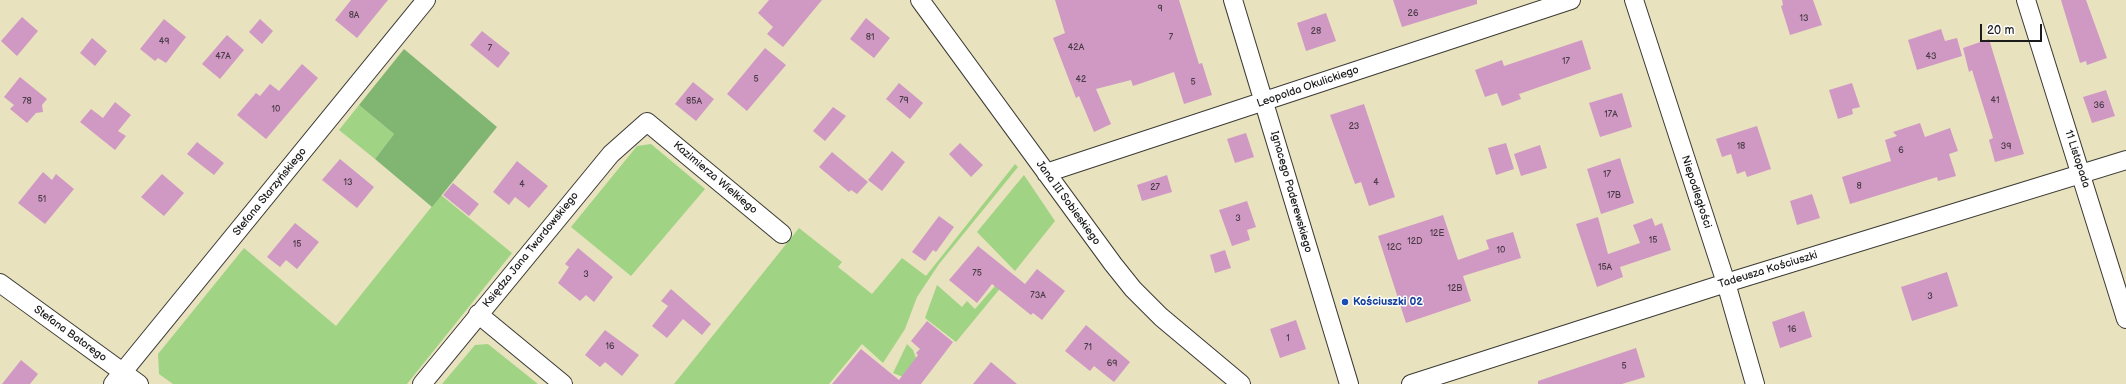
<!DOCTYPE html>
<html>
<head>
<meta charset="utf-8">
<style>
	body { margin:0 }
	#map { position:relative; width:2126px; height:384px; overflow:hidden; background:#e8e2bf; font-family:"Balsamiq Sans",sans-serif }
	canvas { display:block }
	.scale { position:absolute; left:1980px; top:24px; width:62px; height:18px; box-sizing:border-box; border:2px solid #1c1c1c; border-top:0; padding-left:5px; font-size:12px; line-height:14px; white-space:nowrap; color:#1c1c1c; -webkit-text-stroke:3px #fff; paint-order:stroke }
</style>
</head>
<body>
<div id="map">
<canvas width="2126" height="384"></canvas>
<div class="scale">20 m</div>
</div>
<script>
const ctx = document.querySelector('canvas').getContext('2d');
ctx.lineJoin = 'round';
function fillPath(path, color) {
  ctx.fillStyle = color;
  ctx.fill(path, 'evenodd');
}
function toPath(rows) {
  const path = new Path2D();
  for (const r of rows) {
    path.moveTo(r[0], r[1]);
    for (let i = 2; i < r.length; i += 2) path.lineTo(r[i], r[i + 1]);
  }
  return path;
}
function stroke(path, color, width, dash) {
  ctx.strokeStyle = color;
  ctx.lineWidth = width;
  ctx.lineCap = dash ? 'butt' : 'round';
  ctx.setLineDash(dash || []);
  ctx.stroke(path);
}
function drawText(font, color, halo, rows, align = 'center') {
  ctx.font = font + ' "Balsamiq Sans",sans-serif';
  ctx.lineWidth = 3;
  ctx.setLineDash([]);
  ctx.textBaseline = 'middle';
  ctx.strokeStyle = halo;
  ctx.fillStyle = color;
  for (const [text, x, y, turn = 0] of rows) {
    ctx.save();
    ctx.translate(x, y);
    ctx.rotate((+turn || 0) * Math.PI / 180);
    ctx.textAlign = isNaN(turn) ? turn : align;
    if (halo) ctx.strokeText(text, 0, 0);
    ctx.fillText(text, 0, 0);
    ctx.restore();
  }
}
const green = toPath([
	[359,105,394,134,375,159,339,130],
	[651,144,705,189,631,276,571,227,637,146],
	[1015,164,1018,167,939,264,917,297,905,329,883,363,862,344,829,384,674,384,799,228,842,262,838,267,872,294,902,258,926,276],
	[1024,175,1055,221,1015,271,977,232],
	[441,195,512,253,407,384,173,384,159,374,158,354,244,248,336,326],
	[1008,271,1012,274,956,342,925,318,937,285,962,307,967,301,975,309],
	[488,344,538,384,442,384,475,345],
	[907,344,913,350,917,361,903,377,893,373]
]);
const forest = toPath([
	[404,49,497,127,432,207,375,159,394,134,359,105]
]);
const building = toPath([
	[351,0,388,0,357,38,335,20],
	[769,0,822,0,783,47,767,34,773,27,758,13],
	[1055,0,1179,0,1199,64,1202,63,1212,95,1184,104,1174,72,1133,86,1131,80,1096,89,1111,124,1094,132,1079,96,1076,98,1053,38,1065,33],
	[1393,0,1477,0,1477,4,1402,27],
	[1782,0,1813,0,1822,25,1790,35,1781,6,1783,5],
	[2061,0,2086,0,2107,58,2087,65,2086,61,2080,63],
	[1326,13,1336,41,1306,51,1297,23],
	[22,17,38,31,17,56,1,41],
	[866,18,890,38,874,58,850,39],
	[164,19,186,37,166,63,158,58,155,61,140,49],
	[260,19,273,31,262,44,249,32],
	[1941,29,1945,41,1957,38,1962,56,1917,70,1908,40],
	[482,31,510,53,498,68,470,45],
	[227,35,244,50,220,79,202,64],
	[92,38,107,51,95,66,80,53],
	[1989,39,2024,154,1995,162,1989,140,1993,138,1972,70,1969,72,1963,48],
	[1582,40,1591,69,1519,94,1521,99,1502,106,1497,93,1485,97,1475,70,1502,60,1504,66],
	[765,48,786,65,747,111,727,94],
	[302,64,318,78,266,139,237,115,256,93,260,96,270,84,279,91],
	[20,77,47,99,42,105,43,112,36,113,27,123,10,109,14,105,4,97],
	[693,82,714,99,696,121,675,104],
	[899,83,923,103,910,119,886,99],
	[1852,83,1860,107,1852,109,1853,114,1838,119,1829,90],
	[2106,90,2115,116,2092,123,2083,97],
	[1622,93,1632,127,1600,137,1589,103],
	[115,102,131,115,118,131,126,136,115,150,80,122,91,109,103,118],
	[1364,104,1395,197,1369,206,1361,182,1355,184,1330,115],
	[833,107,846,116,825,141,813,131],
	[1920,123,1925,137,1950,128,1958,151,1949,154,1956,176,1938,181,1937,177,1850,204,1842,177,1891,161,1885,140,1897,136,1893,132],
	[1757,126,1771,169,1747,177,1745,171,1737,174,1731,154,1722,157,1716,139],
	[1246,133,1254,157,1235,163,1227,139],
	[197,142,224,163,214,175,187,154],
	[960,143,983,165,971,177,949,154],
	[1506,143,1514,169,1496,175,1488,148],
	[1540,145,1547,168,1521,176,1514,154],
	[892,151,905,162,882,191,868,180],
	[832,152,868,182,857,194,851,190,849,192,819,167],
	[1620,158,1634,203,1601,214,1587,169],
	[340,159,374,187,357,208,322,180],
	[517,161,548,186,529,208,515,197,509,205,493,192],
	[43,172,52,180,56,174,74,189,45,224,18,203],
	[162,174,184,193,164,216,141,197],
	[1167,175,1172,192,1142,201,1137,185],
	[453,183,479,204,469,216,443,195],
	[1812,194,1820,218,1797,225,1790,201],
	[1247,201,1256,227,1247,230,1250,240,1232,246,1219,210],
	[1443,215,1458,260,1489,249,1486,240,1513,232,1521,258,1463,276,1471,301,1406,323,1378,236],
	[939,216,954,227,936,252,933,250,925,261,912,252],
	[1598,217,1608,254,1640,243,1633,225,1652,218,1655,226,1662,223,1671,250,1620,267,1623,277,1597,287,1576,224],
	[295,223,319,242,297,269,286,260,280,267,267,257],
	[978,246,1025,284,1037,269,1065,291,1042,320,1033,313,1031,315,992,284,977,303,949,280],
	[578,248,613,277,594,302,586,295,580,301,558,283,569,267,565,264],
	[1225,250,1231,268,1215,273,1210,255],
	[1947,272,1958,306,1912,321,1901,287],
	[671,289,711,324,702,335,683,319,667,338,652,326,668,306,661,301],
	[1804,311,1812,337,1780,348,1772,322],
	[1296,320,1306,349,1280,358,1270,329],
	[927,321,953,342,921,384,832,384,861,349,899,380,918,355,916,353,920,349,911,341],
	[1086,325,1130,362,1114,382,1094,366,1090,371,1065,351],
	[605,330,639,355,622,376,605,362,600,367,585,355],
	[1636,348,1645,377,1622,384,1538,384,1538,381],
	[21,360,38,374,30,384,2,384],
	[991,362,1017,384,973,384]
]);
const minor = toPath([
	[920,0,1113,264,1133,289,1161,317,1241,384],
	[1233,0,1349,384],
	[1634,0,1726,283,1755,384],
	[2026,0,2126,319],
	[1046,173,1571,0],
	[0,283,139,384],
	[478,314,563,384],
	[113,384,426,0],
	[422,384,611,154,647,122,782,234],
	[1411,384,1726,283,2126,160]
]);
const markers = [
	[1345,302,4,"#1a4fb4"]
];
const numberNames = [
	["9",1160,9],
	["26",1413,14],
	["8A",354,16],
	["13",1804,19],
	["28",1316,32],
	["81",870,38],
	["7",1171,38],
	["49",164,42],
	["42A",1076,48],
	["7",490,49],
	["47A",223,57],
	["43",1931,57],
	["17",1566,62],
	["5",756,80],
	["42",1081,80],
	["5",1193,83],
	["79",904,101],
	["41",1995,101],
	["78",27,102],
	["85A",694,102],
	["36",2099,106],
	["10",276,110],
	["17A",1611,115],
	["23",1354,127],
	["18",1741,147],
	["39",2006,147],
	["6",1901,151],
	["17",1607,175],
	["13",348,183],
	["4",1376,183],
	["4",522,185],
	["8",1859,187],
	["27",1155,188],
	["17B",1614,196],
	["51",42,200],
	["3",1238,219],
	["12E",1437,234],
	["15",1653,241],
	["12D",1415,242],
	["15",297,245],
	["12C",1394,248],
	["10",1501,251],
	["15A",1605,268],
	["75",977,274],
	["3",586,275],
	["12B",1455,289],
	["73A",1038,296],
	["3",1930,297],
	["16",1792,330],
	["1",1288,339],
	["16",610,347],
	["71",1088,348],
	["69",1112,364],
	["5",1624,367]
];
const streetNames = [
	["Leopolda Okulickiego",1308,87,-19],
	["11 Listopada",2077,159,72],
	["Kazimierza Wielkiego",715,178,40],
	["Stefana Starzyńskiego",270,192,-51],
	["Ignacego Paderewskiego",1291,192,74],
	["Niepodległości",1696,192,72],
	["Jana III Sobieskiego",1068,203,54],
	["Księdza Jana Twardowskiego",531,250,-51],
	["Tadeusza Kościuszki",1768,270,-17],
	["Stefana Batorego",70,334,36]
];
const transitNames = [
	["Kościuszki 02",1353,302]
];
fillPath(green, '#a0d484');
fillPath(forest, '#80b672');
fillPath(building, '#d099c3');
stroke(minor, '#3b3a34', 20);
stroke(minor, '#fff', 18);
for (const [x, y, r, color] of markers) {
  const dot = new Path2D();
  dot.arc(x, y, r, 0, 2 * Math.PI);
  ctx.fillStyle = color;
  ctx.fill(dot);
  stroke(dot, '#fff', 1.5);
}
drawText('9px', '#493b46', null, numberNames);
drawText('11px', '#1c1c1c', '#fff', streetNames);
drawText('bold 11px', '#164399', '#fff', transitNames, 'left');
</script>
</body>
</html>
